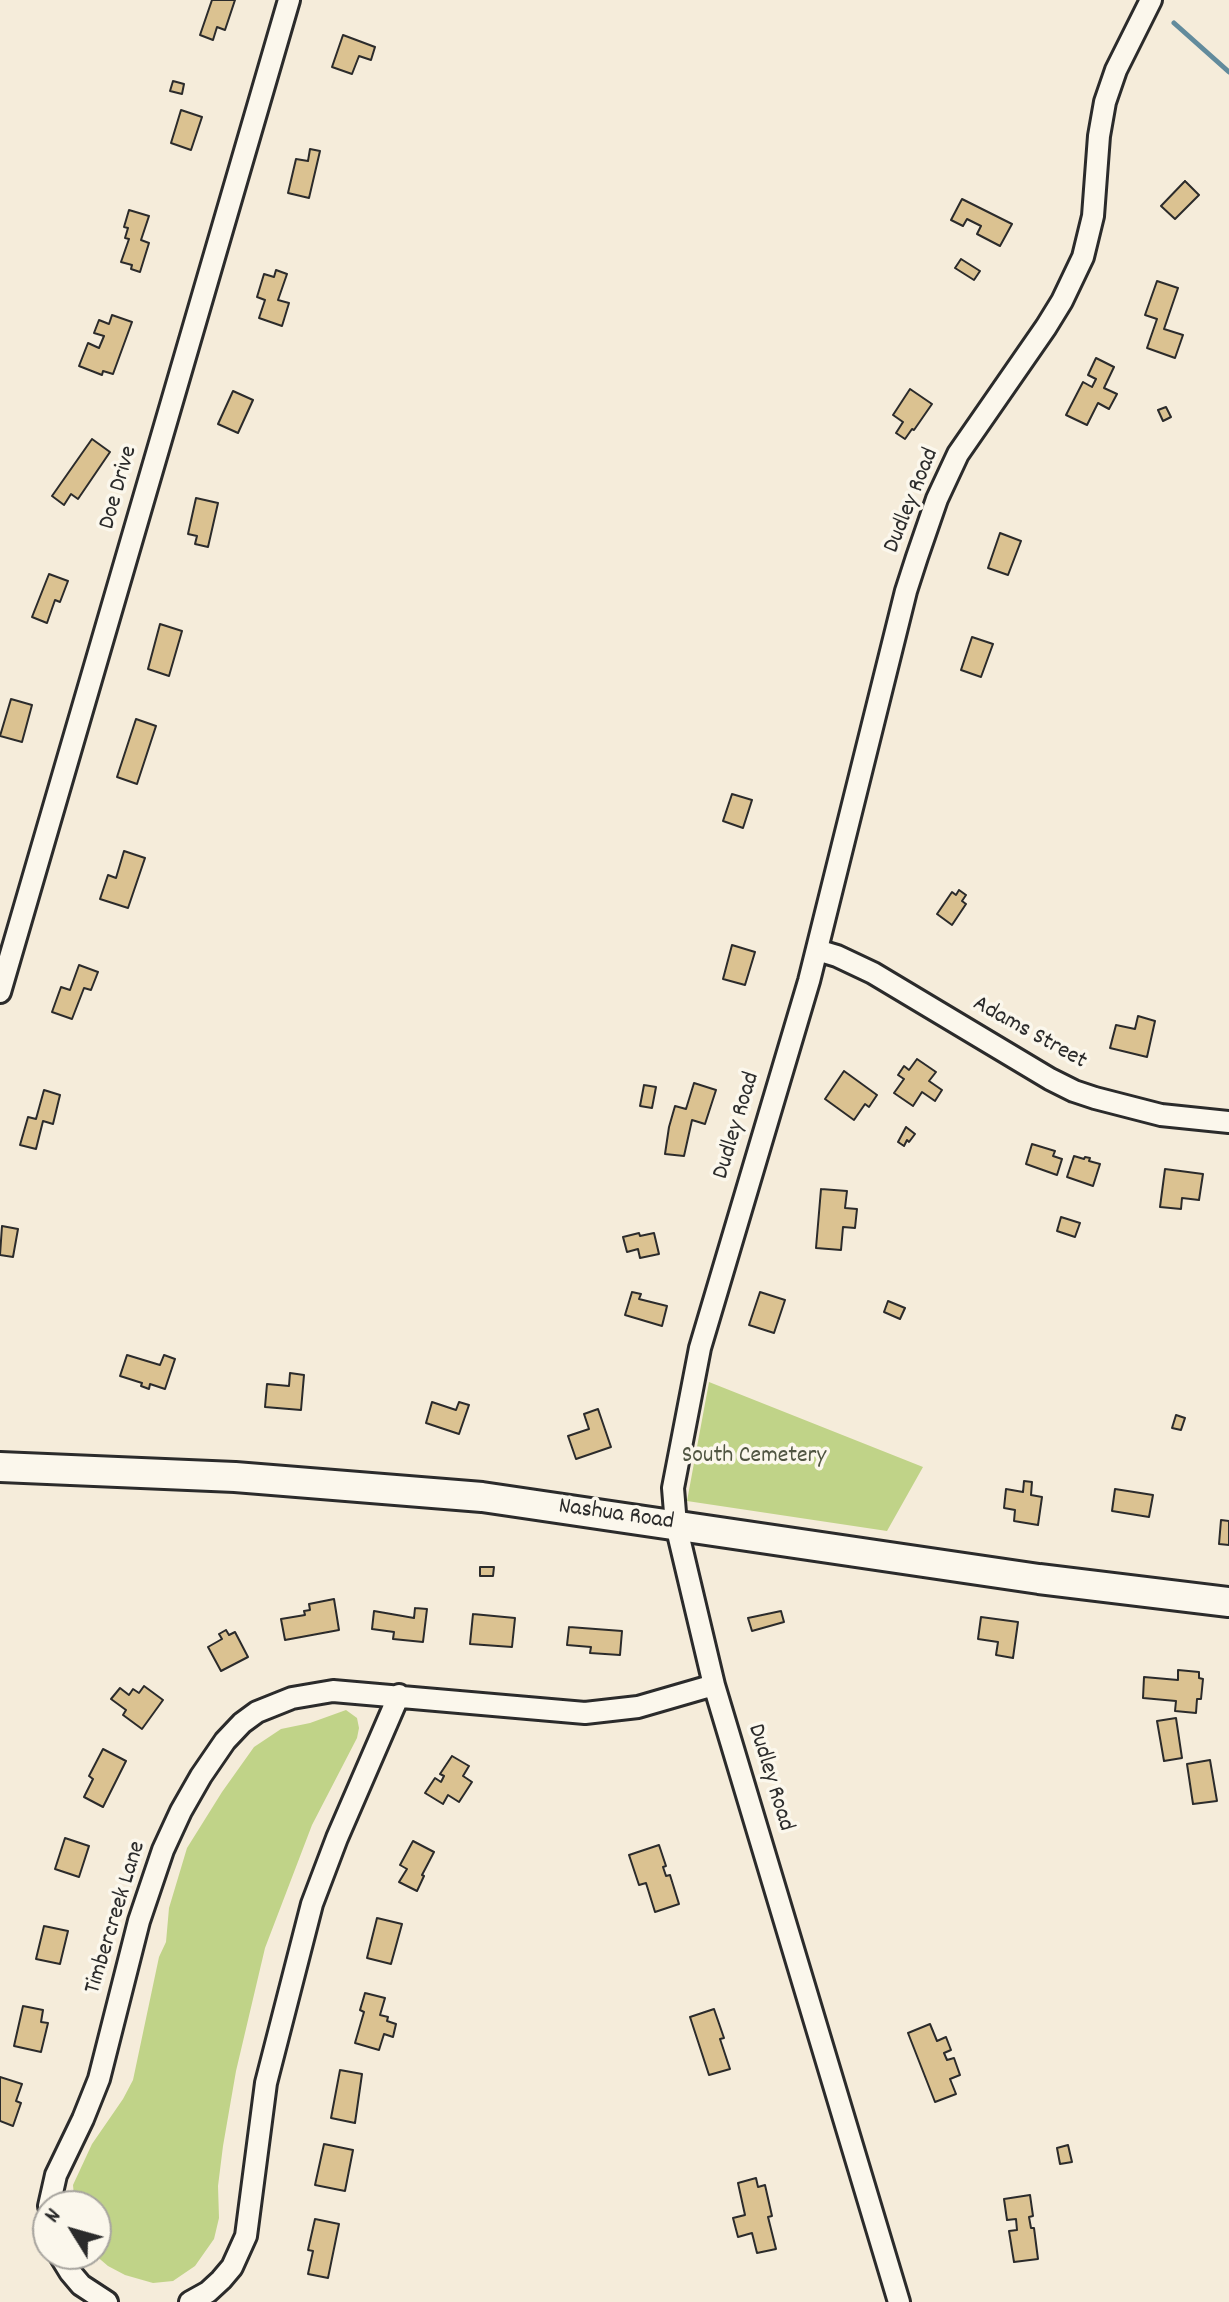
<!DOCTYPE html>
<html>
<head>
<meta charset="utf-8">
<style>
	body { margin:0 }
	#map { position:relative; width:1229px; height:2302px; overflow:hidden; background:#f5ecda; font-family:Dekko,sans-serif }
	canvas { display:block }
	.north { position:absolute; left:32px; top:2190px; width:80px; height:80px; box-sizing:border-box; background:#fbf7ec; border:2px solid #a8a59f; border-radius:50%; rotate:307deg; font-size:22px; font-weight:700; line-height:32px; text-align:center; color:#2b2b2b }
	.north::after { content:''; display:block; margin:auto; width:28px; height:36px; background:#2b2b2b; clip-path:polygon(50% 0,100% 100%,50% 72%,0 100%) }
</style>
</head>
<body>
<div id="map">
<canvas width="1229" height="2302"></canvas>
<div class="north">N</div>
</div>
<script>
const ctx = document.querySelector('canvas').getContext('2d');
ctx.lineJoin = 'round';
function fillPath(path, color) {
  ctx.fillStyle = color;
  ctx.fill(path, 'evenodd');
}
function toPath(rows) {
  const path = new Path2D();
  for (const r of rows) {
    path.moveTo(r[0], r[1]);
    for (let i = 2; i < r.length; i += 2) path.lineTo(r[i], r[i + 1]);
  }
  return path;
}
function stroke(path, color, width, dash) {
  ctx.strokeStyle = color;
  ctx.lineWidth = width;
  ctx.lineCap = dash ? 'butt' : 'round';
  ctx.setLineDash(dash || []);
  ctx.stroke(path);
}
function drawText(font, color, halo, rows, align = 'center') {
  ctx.font = font + ' Dekko,sans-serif';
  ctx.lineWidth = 7;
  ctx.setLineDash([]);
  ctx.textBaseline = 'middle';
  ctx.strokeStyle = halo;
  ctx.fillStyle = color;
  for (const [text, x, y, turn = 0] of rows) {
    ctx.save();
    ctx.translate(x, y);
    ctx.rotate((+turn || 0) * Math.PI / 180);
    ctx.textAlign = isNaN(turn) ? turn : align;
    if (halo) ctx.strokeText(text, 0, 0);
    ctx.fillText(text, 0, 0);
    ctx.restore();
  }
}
const green = toPath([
	[709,1382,923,1467,887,1531,687,1501],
	[346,1710,357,1718,359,1728,357,1738,312,1825,265,1948,236,2071,223,2146,218,2186,219,2218,214,2239,195,2266,173,2281,153,2283,125,2275,108,2266,94,2254,96,2254,96,2206,75,2206,73,2185,92,2144,123,2099,133,2080,159,1957,166,1942,169,1908,187,1848,222,1792,254,1747,281,1729,310,1723]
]);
const stream = toPath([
	[1174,23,1229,72]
]);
const building = toPath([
	[212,0,235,0,225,30,217,27,213,40,200,35,212,0],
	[343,35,375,47,371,60,359,56,352,74,332,67,343,35],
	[173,81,184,84,182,94,170,91,173,81],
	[181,110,202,117,191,150,171,143,181,110],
	[310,149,320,151,309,198,288,193,296,159,308,161,310,149],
	[1185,181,1199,195,1175,219,1161,206,1185,181],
	[962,199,1012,224,1000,246,977,234,981,226,967,219,963,226,951,220,962,199],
	[129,210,149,216,141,240,149,243,140,272,131,269,132,265,121,262,129,239,125,238,128,228,124,227,129,210],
	[961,259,980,271,974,280,955,268,961,259],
	[276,270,287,274,278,300,289,303,282,326,259,318,265,300,257,297,264,274,274,277,276,270],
	[1157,281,1178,288,1164,329,1183,335,1175,358,1147,348,1157,319,1145,315,1157,281],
	[112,315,132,322,113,374,103,371,102,375,79,366,88,343,99,348,104,336,94,333,99,320,109,324,112,315],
	[1096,358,1114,367,1104,388,1117,394,1109,409,1098,403,1087,425,1066,415,1083,382,1092,387,1096,379,1088,375,1096,358],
	[910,389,932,404,914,430,912,429,905,439,896,433,903,422,893,415,910,389],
	[233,391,253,400,238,433,218,424,233,391],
	[1166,407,1171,417,1163,421,1158,410,1166,407],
	[92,439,110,452,78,499,71,494,64,505,52,496,92,439],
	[196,498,218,503,208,547,195,544,197,536,188,534,196,498],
	[1000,533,1021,541,1008,575,988,568,1000,533],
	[49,574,68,581,60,602,55,600,47,623,32,617,49,574],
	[160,624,182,631,169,676,148,669,160,624],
	[972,637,993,644,981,677,961,670,972,637],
	[11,699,32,705,22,742,0,736,11,699],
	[136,719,156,726,137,784,117,777,136,719],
	[732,794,752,800,743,828,723,821,732,794],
	[124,851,145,858,128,908,100,899,108,875,116,878,124,851],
	[959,890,966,895,962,901,966,904,952,925,937,914,952,892,956,895,959,890],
	[732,945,755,952,745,985,723,979,732,945],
	[79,965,98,972,91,990,84,988,72,1019,52,1012,61,987,70,990,79,965],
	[1138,1016,1155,1021,1147,1057,1110,1048,1116,1025,1135,1029,1138,1016],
	[917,1059,936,1072,929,1081,942,1090,935,1101,922,1092,913,1106,894,1093,904,1079,898,1075,904,1066,909,1070,917,1059],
	[844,1071,877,1095,869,1107,865,1104,854,1120,825,1099,844,1071],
	[694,1083,716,1090,705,1124,692,1120,684,1156,665,1154,669,1127,675,1106,686,1109,694,1083],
	[644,1085,656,1087,652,1108,640,1106,644,1085],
	[44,1090,60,1095,53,1124,43,1121,36,1149,20,1145,28,1117,36,1119,44,1090],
	[906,1127,915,1134,909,1142,907,1140,904,1146,898,1142,906,1127],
	[1032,1144,1055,1151,1053,1156,1062,1159,1057,1175,1026,1164,1032,1144],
	[1074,1156,1084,1159,1085,1157,1090,1158,1089,1161,1100,1164,1093,1186,1067,1177,1074,1156],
	[1165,1169,1203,1174,1199,1200,1182,1198,1181,1209,1160,1207,1165,1169],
	[821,1189,847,1191,845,1208,857,1209,855,1228,843,1227,841,1250,816,1248,821,1189],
	[1061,1217,1080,1223,1075,1237,1057,1231,1061,1217],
	[2,1226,18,1229,13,1257,0,1255,2,1226],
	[639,1233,640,1236,654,1233,659,1254,640,1258,638,1249,627,1252,623,1237,639,1233],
	[632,1292,641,1294,639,1299,667,1306,662,1326,625,1315,632,1292],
	[760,1292,785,1300,774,1333,749,1325,760,1292],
	[888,1301,905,1308,900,1319,884,1312,888,1301],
	[127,1355,160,1365,164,1355,175,1359,165,1389,150,1384,149,1389,141,1386,142,1383,120,1376,127,1355],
	[290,1373,304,1375,301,1410,265,1407,267,1384,289,1386,290,1373],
	[432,1402,456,1410,459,1402,469,1405,459,1434,426,1423,432,1402],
	[598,1409,611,1447,576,1459,568,1436,589,1429,584,1414,598,1409],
	[1176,1415,1185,1418,1181,1430,1172,1428,1176,1415],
	[1024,1481,1032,1482,1031,1495,1042,1497,1038,1525,1014,1521,1015,1510,1004,1508,1006,1489,1023,1492,1024,1481],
	[1115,1489,1153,1495,1149,1517,1112,1511,1115,1489],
	[1221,1520,1229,1521,1229,1545,1219,1544,1221,1520],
	[480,1567,494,1567,493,1576,480,1576,480,1567],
	[334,1599,339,1630,285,1640,281,1619,305,1615,304,1611,310,1610,309,1604,334,1599],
	[415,1608,427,1609,423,1642,393,1639,394,1632,372,1629,374,1611,414,1618,415,1608],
	[781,1611,784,1622,752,1631,748,1618,781,1611],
	[473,1614,515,1618,512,1647,470,1644,473,1614],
	[981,1617,1018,1622,1013,1658,996,1655,998,1642,978,1639,981,1617],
	[569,1627,622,1631,620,1655,590,1653,591,1647,567,1645,569,1627],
	[226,1630,229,1635,235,1632,248,1657,221,1671,208,1647,222,1639,219,1634,226,1630],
	[1178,1670,1199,1672,1199,1678,1203,1679,1201,1699,1197,1699,1196,1713,1175,1711,1176,1701,1143,1698,1144,1677,1178,1680,1178,1670],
	[144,1686,163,1700,142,1729,123,1715,126,1710,111,1699,120,1688,129,1695,133,1689,139,1693,144,1686],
	[1176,1718,1182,1758,1164,1761,1157,1721,1176,1718],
	[103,1749,126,1761,103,1807,84,1797,93,1779,89,1776,103,1749],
	[452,1756,469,1766,463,1776,472,1782,459,1802,448,1795,443,1804,425,1793,435,1778,441,1782,444,1776,440,1774,452,1756],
	[1210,1760,1217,1801,1193,1804,1187,1764,1210,1760],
	[65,1838,89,1846,79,1877,55,1869,65,1838],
	[413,1841,434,1852,422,1875,424,1876,417,1891,399,1882,407,1869,400,1865,413,1841],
	[659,1845,666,1866,663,1867,666,1876,670,1875,679,1904,655,1912,646,1883,639,1885,629,1855,659,1845],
	[377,1918,402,1924,391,1964,367,1958,377,1918],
	[44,1926,68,1931,60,1964,36,1959,44,1926],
	[365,1993,385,1998,380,2015,388,2017,387,2021,396,2024,393,2037,384,2034,379,2050,355,2043,364,2012,360,2010,365,1993],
	[23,2006,43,2010,41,2022,48,2023,41,2052,14,2046,23,2006],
	[714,2009,724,2038,720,2039,730,2069,709,2075,690,2017,714,2009],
	[930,2024,937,2041,946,2037,951,2050,944,2053,947,2060,954,2058,960,2075,950,2079,956,2094,935,2102,908,2033,930,2024],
	[340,2070,362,2074,355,2123,331,2118,340,2070],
	[0,2077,22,2084,16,2101,21,2103,13,2126,0,2121,0,2077],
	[324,2144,353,2150,345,2191,315,2185,324,2144],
	[1068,2145,1072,2162,1060,2164,1057,2148,1068,2145],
	[756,2178,758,2187,765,2185,772,2216,768,2217,776,2249,757,2253,752,2233,738,2237,733,2218,745,2215,738,2183,756,2178],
	[1030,2195,1033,2216,1029,2217,1031,2228,1034,2228,1038,2259,1014,2262,1009,2231,1017,2230,1016,2219,1007,2220,1004,2199,1030,2195],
	[315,2219,339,2224,328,2278,308,2274,313,2251,308,2250,315,2219]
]);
const street = toPath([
	[817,950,837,956,873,973,1050,1079,1074,1091,1095,1098,1161,1115,1229,1122],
	[0,992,289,0],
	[49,2206,56,2175,83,2119,99,2079,139,1921,163,1850,181,1811,201,1776,225,1741,242,1723,257,1712,292,1698,333,1691,585,1713,638,1707,714,1685],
	[59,2254,70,2272,81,2285,107,2302],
	[190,2302,208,2292,221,2280,232,2267,246,2236,266,2083,312,1904,337,1838,399,1695],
	[899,2302,714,1685,676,1525,673,1488,700,1348,809,981,906,591,917,557,937,499,958,454,1046,327,1062,301,1083,257,1093,216,1099,136,1105,102,1116,70,1151,0]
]);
const secondary = toPath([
	[0,1467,235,1477,482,1497,1039,1579,1229,1602]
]);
const streetNames = [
	["Doe Drive",120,488,-74],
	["Dudley Road",913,501,-68],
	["Adams Street",1029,1034,29],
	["Dudley Road",738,1126,-73],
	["Nashua Road",616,1516,8],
	["Dudley Road",769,1778,73],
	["Timbercreek Lane",117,1918,-73]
];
const parkNames = [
	["South Cemetery",754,1458]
];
fillPath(green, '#c0d388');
stroke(stream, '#628b9c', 5);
fillPath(building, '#dbc291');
stroke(building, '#2b2b2b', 2);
stroke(street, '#2b2b2b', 26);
stroke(secondary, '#2b2b2b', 34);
stroke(street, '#fbf7ec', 20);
stroke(secondary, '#fbf7ec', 28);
drawText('24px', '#2b2b2b', '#fbf7ec', streetNames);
drawText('24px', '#505542', '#fbf7ec', parkNames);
</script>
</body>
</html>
